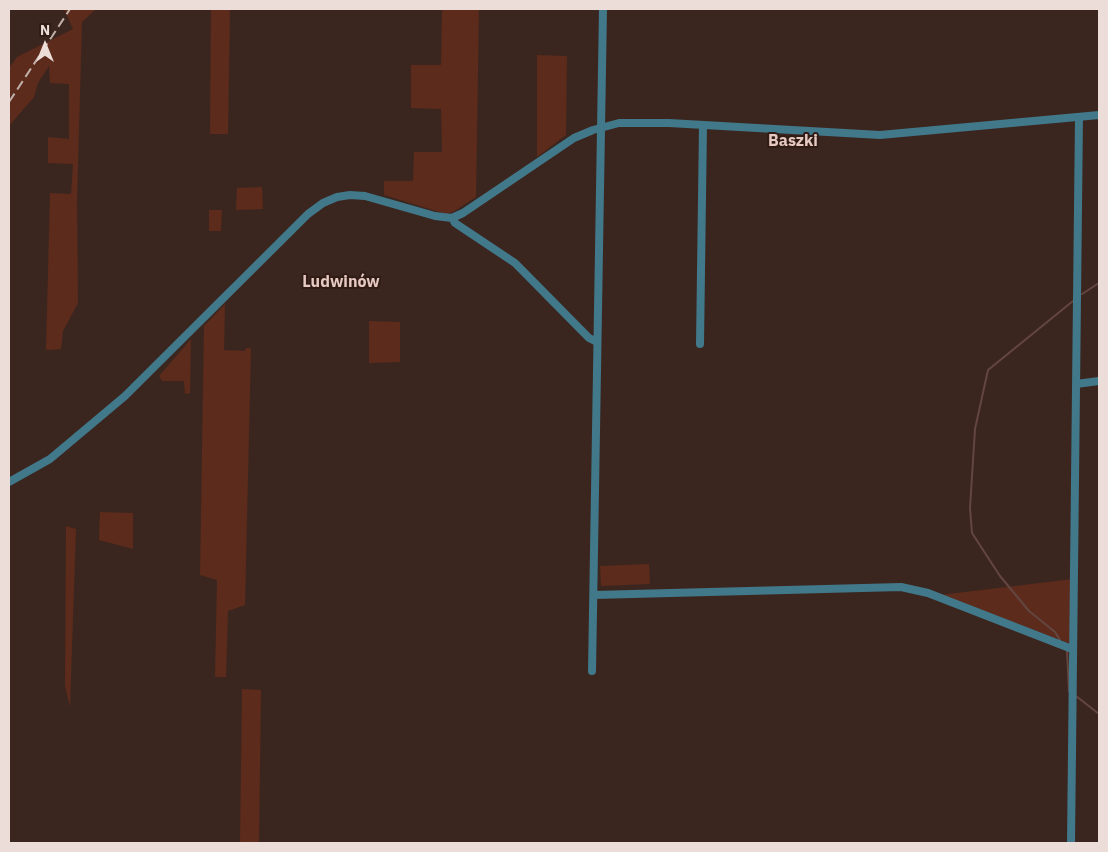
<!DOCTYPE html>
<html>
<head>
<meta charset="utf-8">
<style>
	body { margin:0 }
	#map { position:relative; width:1108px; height:852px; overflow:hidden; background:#3b261f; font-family:"IBM Plex Sans",sans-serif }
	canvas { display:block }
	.frame { position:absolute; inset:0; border:10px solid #ecddd8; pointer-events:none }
	.north { position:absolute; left:20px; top:20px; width:50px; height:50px; -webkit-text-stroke:4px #301c15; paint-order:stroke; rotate:0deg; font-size:14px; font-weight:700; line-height:20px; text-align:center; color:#ecddd8 }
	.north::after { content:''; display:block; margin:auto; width:18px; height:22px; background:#ecddd8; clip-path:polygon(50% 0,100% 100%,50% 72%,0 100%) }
</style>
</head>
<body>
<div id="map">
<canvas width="1108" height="852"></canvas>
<div class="frame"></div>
<div class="north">N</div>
</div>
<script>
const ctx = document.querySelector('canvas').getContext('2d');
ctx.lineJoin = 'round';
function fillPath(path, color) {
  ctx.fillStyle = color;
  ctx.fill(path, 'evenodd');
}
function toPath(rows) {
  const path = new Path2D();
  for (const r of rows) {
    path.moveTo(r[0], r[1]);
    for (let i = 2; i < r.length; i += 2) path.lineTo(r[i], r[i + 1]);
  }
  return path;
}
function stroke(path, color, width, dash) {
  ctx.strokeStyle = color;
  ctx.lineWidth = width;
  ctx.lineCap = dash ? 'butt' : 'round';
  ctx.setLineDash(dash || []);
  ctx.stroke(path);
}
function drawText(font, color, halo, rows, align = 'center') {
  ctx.font = font + ' "IBM Plex Sans",sans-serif';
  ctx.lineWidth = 4;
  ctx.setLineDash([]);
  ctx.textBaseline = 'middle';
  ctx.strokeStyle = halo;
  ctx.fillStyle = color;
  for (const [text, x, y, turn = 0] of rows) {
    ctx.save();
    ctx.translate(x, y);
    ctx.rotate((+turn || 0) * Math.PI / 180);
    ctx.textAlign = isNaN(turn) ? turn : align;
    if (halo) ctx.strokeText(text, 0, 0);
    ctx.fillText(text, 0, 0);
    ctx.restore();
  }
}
const green = toPath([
	[64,9,96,9,82,22,77,202,78,303,63,331,61,349,46,350,50,193,71,194,73,164,48,163,48,137,69,139,69,84,50,83,49,66,38,83,34,97,9,126,9,68,17,57,73,29],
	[211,9,230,9,228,134,210,134],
	[442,9,479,9,476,197,453,212,446,214,384,195,384,181,413,181,414,152,442,152,441,109,411,108,411,65,441,65],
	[537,55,567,56,566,135,537,157],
	[262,187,263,209,236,210,237,188],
	[209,210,222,210,221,231,209,231],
	[225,304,224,350,245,351,246,348,251,348,245,605,228,611,226,677,215,677,217,580,200,575,204,326],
	[369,321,400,322,400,362,369,363],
	[191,339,190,393,185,394,184,381,162,381,159,376],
	[100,512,133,513,133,549,99,540],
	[66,526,76,529,70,707,65,686],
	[649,564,650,584,601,586,600,566],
	[1073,579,1074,645,940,595],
	[242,689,261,690,259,843,240,843]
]);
const stream = toPath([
	[1082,294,1099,283],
	[1060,640,1055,632,1029,611,1000,576,972,533,970,508,975,429,988,370,1073,301],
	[1067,651,1069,691],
	[1076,696,1099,714]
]);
const minor = toPath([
	[452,218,455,223,515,263,589,338,597,342],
	[700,344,703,125],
	[1076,384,1099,381],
	[9,482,50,459,125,396,308,214,323,203,337,197,350,195,365,196,435,216,452,218,463,213,574,138,593,130,619,123,669,123,880,135,1099,115],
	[594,595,901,587,928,593,1072,649],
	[592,671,603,9],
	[1071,843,1079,117]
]);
const rail = toPath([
	[9,102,70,9]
]);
const quarterNames = [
	["Baszki",793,141],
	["Ludwinów",341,282]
];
fillPath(green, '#5c2b1b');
stroke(stream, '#644641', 2);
stroke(minor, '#41788a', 8);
stroke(rail, '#c1b1ab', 2, [10, 5]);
drawText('bold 16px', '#e6c9c0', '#301c15', quarterNames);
</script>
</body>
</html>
